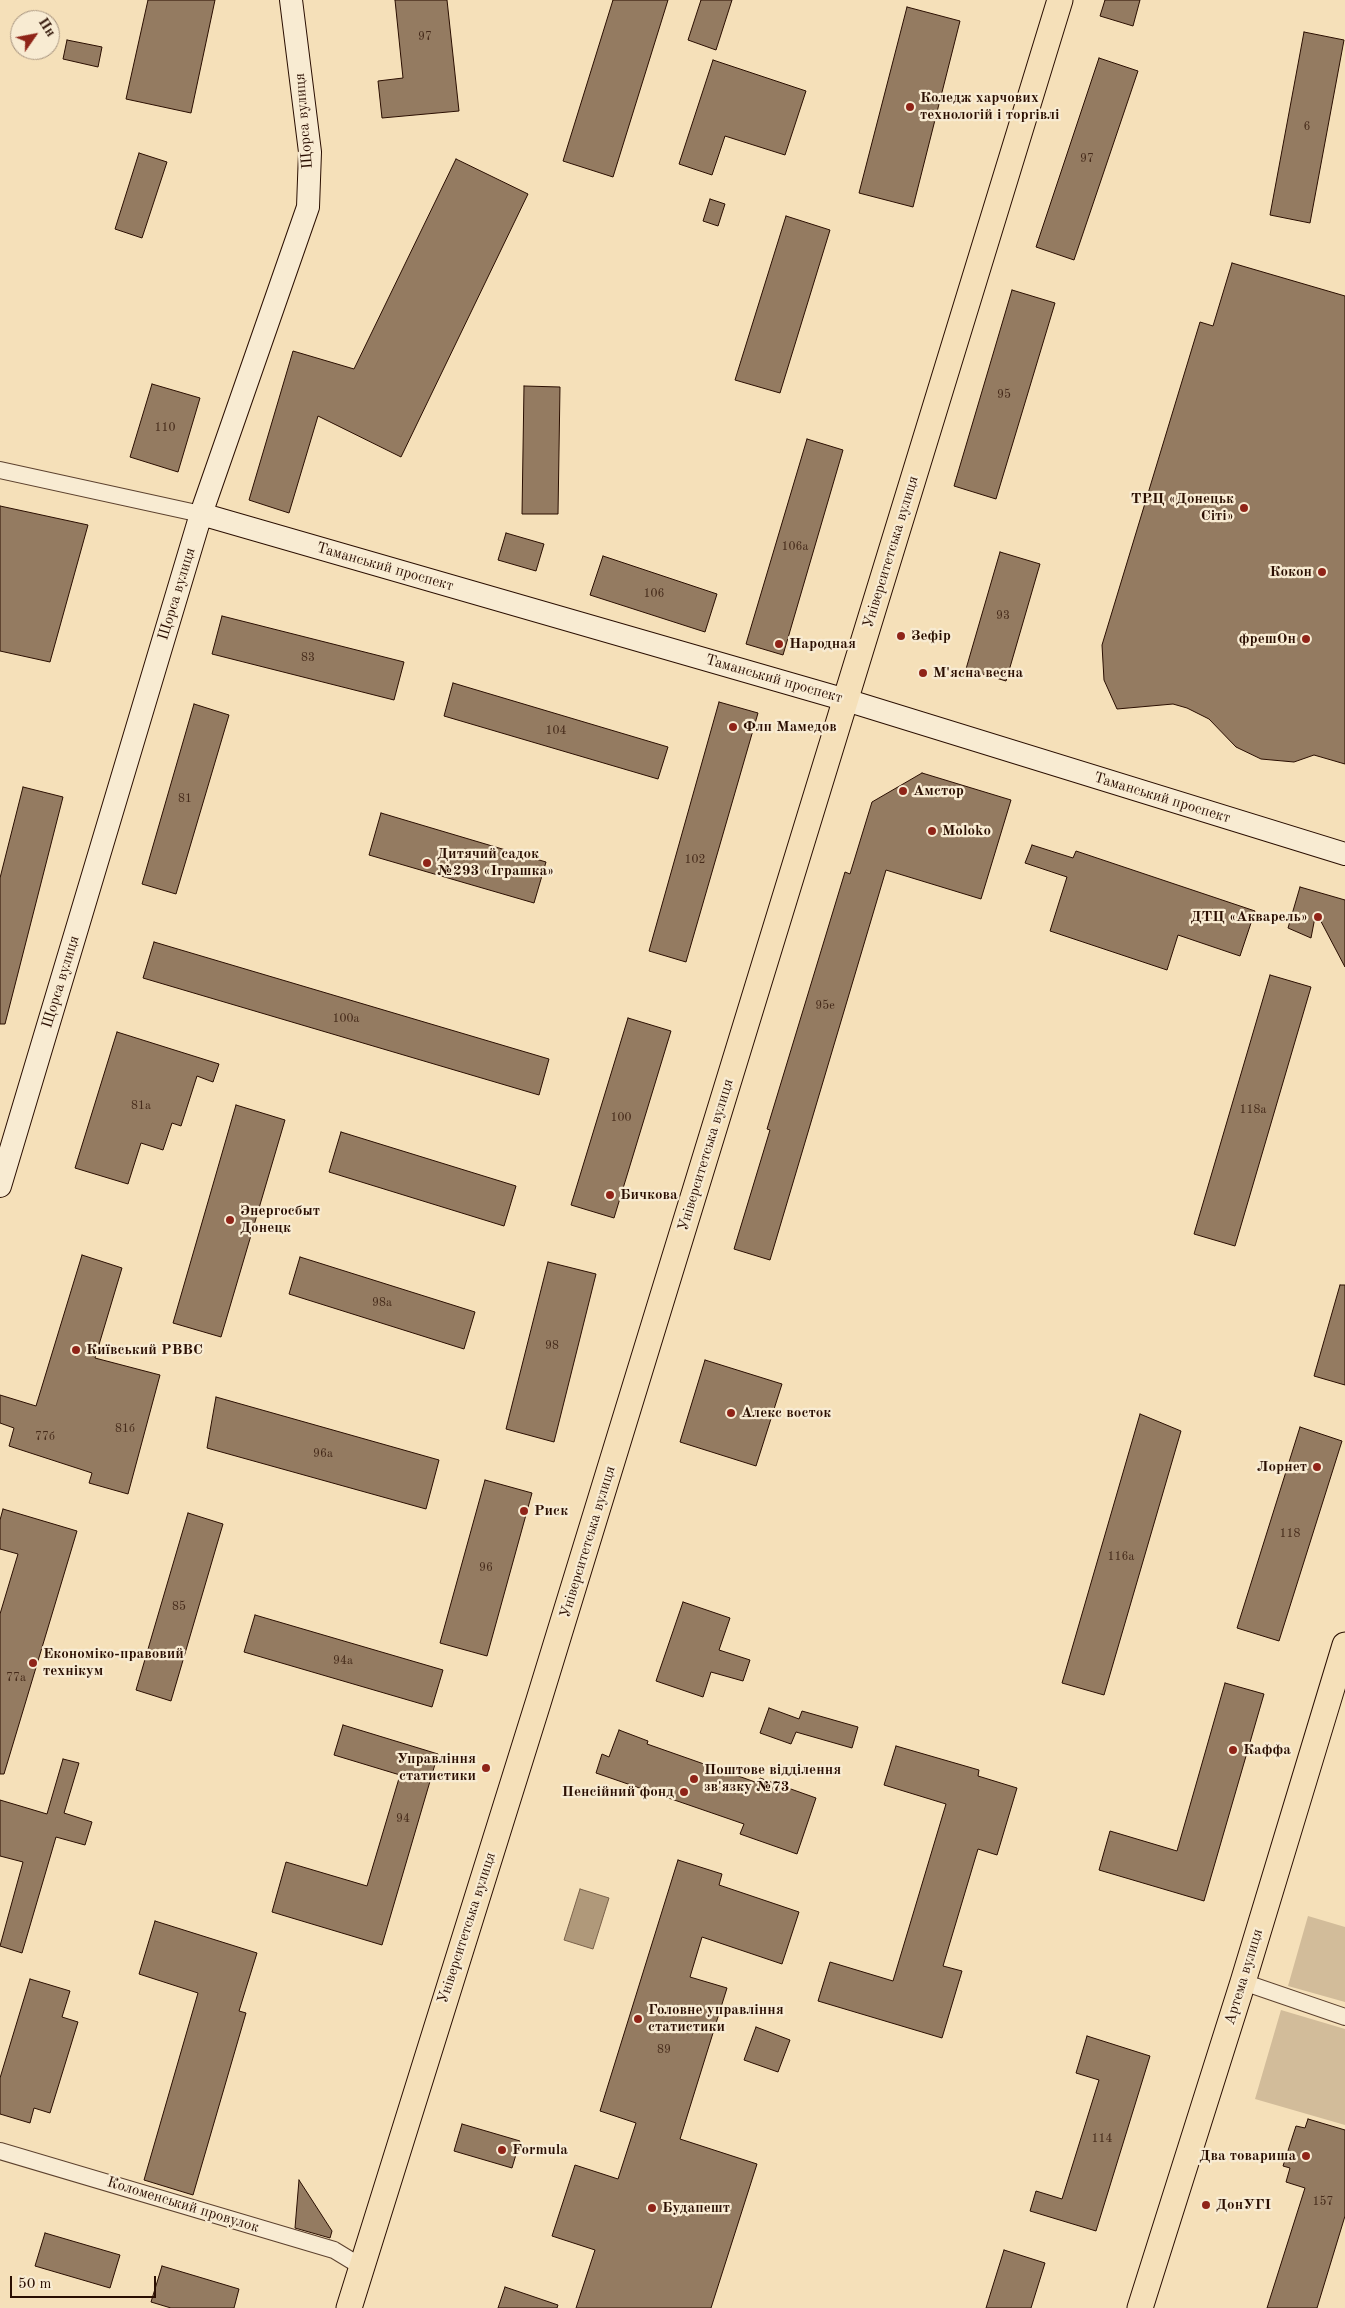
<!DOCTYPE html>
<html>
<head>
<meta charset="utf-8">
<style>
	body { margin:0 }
	#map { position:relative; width:1345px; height:2308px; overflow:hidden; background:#f5e0b9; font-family:"Old Standard TT",serif }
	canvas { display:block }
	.north { position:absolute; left:10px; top:10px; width:50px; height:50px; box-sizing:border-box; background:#f8ebd2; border:1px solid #a6937e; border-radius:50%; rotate:57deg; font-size:14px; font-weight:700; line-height:20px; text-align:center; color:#2a0e01 }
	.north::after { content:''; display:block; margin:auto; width:18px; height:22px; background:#8f2418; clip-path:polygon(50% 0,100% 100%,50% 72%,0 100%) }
	.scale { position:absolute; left:10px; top:2276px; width:146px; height:22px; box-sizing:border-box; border:2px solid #2a0e01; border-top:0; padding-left:6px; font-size:15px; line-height:18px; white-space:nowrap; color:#2a0e01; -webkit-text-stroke:4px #f8ebd2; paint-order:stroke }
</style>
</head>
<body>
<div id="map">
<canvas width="1345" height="2308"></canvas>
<div class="north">Пн</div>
<div class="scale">50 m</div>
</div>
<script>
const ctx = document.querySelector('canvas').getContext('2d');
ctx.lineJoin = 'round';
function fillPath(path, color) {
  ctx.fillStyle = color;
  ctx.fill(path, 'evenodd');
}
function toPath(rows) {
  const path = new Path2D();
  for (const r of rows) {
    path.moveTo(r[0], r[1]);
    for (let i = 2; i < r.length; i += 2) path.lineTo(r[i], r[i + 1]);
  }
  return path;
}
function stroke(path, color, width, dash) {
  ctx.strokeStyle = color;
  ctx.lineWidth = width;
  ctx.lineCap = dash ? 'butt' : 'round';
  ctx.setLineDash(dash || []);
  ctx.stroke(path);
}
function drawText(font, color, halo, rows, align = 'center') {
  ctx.font = font + ' "Old Standard TT",serif';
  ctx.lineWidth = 4.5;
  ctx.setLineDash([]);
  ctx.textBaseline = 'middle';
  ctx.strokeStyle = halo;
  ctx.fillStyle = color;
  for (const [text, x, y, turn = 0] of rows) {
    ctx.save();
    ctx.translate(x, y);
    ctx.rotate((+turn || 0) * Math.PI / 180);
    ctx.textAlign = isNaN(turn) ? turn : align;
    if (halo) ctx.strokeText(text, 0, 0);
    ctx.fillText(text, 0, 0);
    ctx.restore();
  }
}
const green = toPath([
	[1308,1916,1345,1927,1345,2002,1288,1986],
	[1281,2010,1345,2029,1345,2125,1255,2099]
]);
const water = toPath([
	[580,1889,609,1898,593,1949,564,1940,580,1889]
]);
const building = toPath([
	[148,0,215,0,191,113,126,99,148,0],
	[395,0,447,0,459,111,382,118,378,81,403,78,395,0],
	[613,0,668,0,613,177,563,161,613,0],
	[701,0,732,0,716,50,688,40,701,0],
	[1105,0,1140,0,1133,26,1100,16,1105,0],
	[907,7,960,21,913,207,859,193,907,7],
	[1304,32,1344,40,1310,223,1270,215,1304,32],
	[67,40,102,47,98,67,63,59,67,40],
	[1099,58,1138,71,1074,260,1036,247,1099,58],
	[713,60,806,91,785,155,725,136,712,175,679,164,713,60],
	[139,153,167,162,142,238,115,229,139,153],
	[456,159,528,194,401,457,318,416,289,513,249,500,293,351,354,369,456,159],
	[710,199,725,204,718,226,703,221,710,199],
	[786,216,830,230,780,393,735,380,786,216],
	[1232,263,1345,296,1345,764,1314,755,1294,762,1261,759,1236,747,1209,719,1187,708,1173,704,1117,709,1104,680,1102,645,1200,322,1213,326,1232,263],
	[1012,290,1055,303,996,499,954,486,1012,290],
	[152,384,200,398,178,472,130,457,152,384],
	[524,386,560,387,558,514,522,514,524,386],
	[807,439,843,450,783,655,746,644,807,439],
	[0,506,88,525,50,662,0,651,0,506],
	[506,533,544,544,536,571,498,560,506,533],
	[1000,552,1040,564,1006,681,966,669,1000,552],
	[603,556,717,594,705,632,590,595,603,556],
	[222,616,404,662,394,700,212,654,222,616],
	[453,683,668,747,658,779,444,716,453,683],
	[719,702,758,713,686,962,649,951,719,702],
	[194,704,229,715,176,894,142,884,194,704],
	[922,773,1011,800,981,899,886,870,770,1260,734,1249,770,1130,767,1129,845,872,850,874,872,802,922,773],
	[23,787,63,797,5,1024,0,1024,0,878,23,787],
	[381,813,546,862,534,903,369,855,381,813],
	[1032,845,1073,858,1076,851,1255,911,1240,956,1178,935,1167,970,1050,931,1067,877,1025,863,1032,845],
	[1300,887,1345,900,1345,967,1316,912,1311,938,1288,928,1300,887],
	[154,942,549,1059,539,1095,143,978,154,942],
	[1270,975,1311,987,1235,1246,1194,1234,1270,975],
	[628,1018,671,1031,614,1218,571,1205,628,1018],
	[117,1032,219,1064,213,1082,197,1076,181,1126,172,1123,163,1150,141,1143,128,1184,75,1168,117,1032],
	[236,1105,285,1120,221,1337,173,1323,236,1105],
	[341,1132,516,1186,504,1226,329,1172,341,1132],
	[82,1255,122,1268,95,1358,160,1375,128,1494,89,1483,92,1473,9,1446,14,1428,0,1423,0,1395,36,1406,82,1255],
	[300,1257,475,1312,464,1349,289,1294,300,1257],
	[548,1262,596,1274,554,1442,506,1429,548,1262],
	[1340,1285,1345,1285,1345,1385,1314,1376,1340,1285],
	[705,1360,782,1384,756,1466,680,1442,705,1360],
	[216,1397,439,1460,426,1509,207,1448,216,1397],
	[1140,1414,1181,1431,1104,1695,1062,1683,1140,1414],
	[1300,1427,1342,1441,1279,1641,1237,1628,1300,1427],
	[485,1480,532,1493,487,1656,440,1643,485,1480],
	[3,1509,77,1531,4,1774,0,1774,0,1614,18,1554,0,1549,0,1520,3,1509],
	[188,1513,223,1524,171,1701,136,1690,188,1513],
	[683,1602,730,1618,719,1650,750,1660,743,1681,711,1672,703,1697,656,1681,683,1602],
	[255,1615,443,1670,432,1707,244,1652,255,1615],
	[1225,1683,1264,1694,1204,1901,1099,1870,1110,1831,1177,1851,1225,1683],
	[769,1708,799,1719,802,1711,858,1727,852,1748,796,1732,791,1744,760,1733,769,1708],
	[343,1725,438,1754,382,1945,272,1912,286,1862,367,1886,400,1775,334,1755,343,1725],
	[619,1730,648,1741,647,1744,758,1783,760,1778,816,1798,797,1854,740,1834,744,1824,596,1773,602,1754,609,1757,619,1730],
	[896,1746,979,1770,978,1776,1017,1788,997,1855,978,1849,943,1966,962,1971,942,2038,818,2001,830,1962,893,1981,946,1804,884,1785,896,1746],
	[63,1759,79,1763,64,1813,92,1822,85,1845,56,1837,22,1953,0,1946,23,1862,0,1856,0,1800,47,1814,63,1759],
	[678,1860,722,1874,719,1885,799,1912,782,1964,702,1937,690,1977,727,1988,680,2139,757,2164,711,2308,576,2308,595,2250,552,2236,575,2165,618,2179,636,2123,600,2111,678,1860],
	[155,1921,257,1953,239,2011,246,2013,193,2195,144,2180,198,1993,139,1974,155,1921],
	[30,1979,70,1991,62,2017,78,2022,50,2113,34,2108,30,2123,0,2114,0,2078,30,1979],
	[756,2027,790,2040,778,2072,744,2060,756,2027],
	[1087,2036,1150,2056,1096,2231,1030,2211,1036,2191,1062,2199,1099,2080,1076,2073,1087,2036],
	[1308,2119,1345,2130,1345,2216,1317,2308,1267,2308,1305,2188,1286,2182,1290,2168,1283,2166,1296,2126,1305,2128,1308,2119],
	[462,2124,520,2141,512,2168,454,2151,462,2124],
	[299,2180,332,2231,330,2238,295,2228,299,2180],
	[45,2233,120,2255,110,2288,35,2266,45,2233],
	[1004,2250,1045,2263,1031,2308,986,2308,1004,2250],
	[162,2266,239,2289,234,2308,171,2308,151,2302,162,2266],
	[505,2287,558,2305,557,2308,498,2308,505,2287]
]);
const street = toPath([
	[0,470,201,514],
	[1243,1982,1345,2017],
	[0,2151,334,2250,362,2267]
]);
const secondary = toPath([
	[201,514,846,700,1345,854],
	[0,1186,201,514,308,207,310,152,291,0]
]);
const primary = toPath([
	[349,2308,538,1703,1060,0],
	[1140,2308,1243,1982,1345,1645]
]);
const markers = [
	[910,107,5,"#8f2418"],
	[1244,508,5,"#8f2418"],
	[1322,572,5,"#8f2418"],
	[901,636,5,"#8f2418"],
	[1306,639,5,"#8f2418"],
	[779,644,5,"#8f2418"],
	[923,673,5,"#8f2418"],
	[733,727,5,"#8f2418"],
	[903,791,5,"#8f2418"],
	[932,831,5,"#8f2418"],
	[427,863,5,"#8f2418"],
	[1318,917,5,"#8f2418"],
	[610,1195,5,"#8f2418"],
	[230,1220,5,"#8f2418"],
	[76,1350,5,"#8f2418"],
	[731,1413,5,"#8f2418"],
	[1317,1467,5,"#8f2418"],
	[524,1511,5,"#8f2418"],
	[33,1663,5,"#8f2418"],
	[1233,1750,5,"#8f2418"],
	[486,1768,5,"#8f2418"],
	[694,1779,5,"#8f2418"],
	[684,1792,5,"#8f2418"],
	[638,2019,5,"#8f2418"],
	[502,2150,5,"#8f2418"],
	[1306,2156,5,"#8f2418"],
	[1206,2205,5,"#8f2418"],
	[652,2208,5,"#8f2418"]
];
const numberNames = [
	["97",425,37],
	["6",1307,127],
	["97",1087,159],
	["95",1004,395],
	["110",165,428],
	["106а",795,547],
	["106",654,594],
	["93",1003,616],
	["83",308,658],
	["104",556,731],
	["81",185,799],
	["102",695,860],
	["95е",825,1006],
	["100а",346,1019],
	["81а",141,1106],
	["118а",1253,1110],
	["100",621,1118],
	["98а",382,1303],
	["98",552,1346],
	["81б",125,1429],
	["77б",45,1437],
	["96а",323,1454],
	["118",1290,1534],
	["116а",1121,1557],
	["96",486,1568],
	["85",179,1607],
	["94а",343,1661],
	["77а",16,1678],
	["94",403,1819],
	["89",664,2050],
	["114",1102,2139],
	["157",1323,2202]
];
const poiNames = [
	["Коледж харчових",920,98],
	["технологій і торгівлі",920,115],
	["ТРЦ «Донецьк",1234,499,"right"],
	["Сіті»",1234,516,"right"],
	["Кокон",1312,572,"right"],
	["Зефір",911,636],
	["фрешОн",1296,639,"right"],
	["Народная",789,644],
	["М'ясна весна",933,673],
	["Флп Мамедов",743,727],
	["Амстор",913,791],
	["Moloko",942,831],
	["Дитячий садок",437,854],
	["№293 «Іграшка»",437,871],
	["ДТЦ «Акварель»",1308,917,"right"],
	["Бичкова",620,1195],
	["Энергосбыт",240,1211],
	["Донецк",240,1228],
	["Київський РВВС",86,1350],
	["Алекс восток",741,1413],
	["Лорнет",1307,1467,"right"],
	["Риск",534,1511],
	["Економіко-правовий",43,1654],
	["технікум",43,1671],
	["Каффа",1243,1750],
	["Управління",476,1759,"right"],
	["статистики",476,1776,"right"],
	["Поштове відділення",704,1770],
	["зв'язку №73",704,1787],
	["Пенсійний фонд",674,1792,"right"],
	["Головне управління",648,2010],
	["статистики",648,2027],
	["Formula",512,2150],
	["Два товариша",1296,2156,"right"],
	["ДонУГІ",1216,2205],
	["Будапешт",662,2208]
];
const streetNames = [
	["Щорса вулиця",304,121,-95],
	["Університетська вулиця",891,552,-73],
	["Таманський проспект",385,567,16],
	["Щорса вулиця",177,594,-73],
	["Таманський проспект",774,679,16],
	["Таманський проспект",1162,798,17],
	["Щорса вулиця",61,982,-73],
	["Університетська вулиця",706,1155,-73],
	["Університетська вулиця",588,1542,-73],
	["Університетська вулиця",467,1928,-72],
	["Артема вулиця",1244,1977,-73],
	["Коломенський провулок",183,2205,17]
];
fillPath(green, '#d2bc9a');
fillPath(water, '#b0997a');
stroke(water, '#7a614a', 1);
fillPath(building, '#947b61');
stroke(building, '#2a0e01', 1);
stroke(street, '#5d422f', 18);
stroke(secondary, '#2a0e01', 24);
stroke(primary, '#2a0e01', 27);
stroke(street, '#f8ebd2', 16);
stroke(secondary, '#f8ebd2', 22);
stroke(primary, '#f5e0b9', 25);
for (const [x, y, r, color] of markers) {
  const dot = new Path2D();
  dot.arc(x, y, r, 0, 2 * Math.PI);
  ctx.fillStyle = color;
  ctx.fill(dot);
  stroke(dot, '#f8ebd2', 2);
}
drawText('12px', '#442919', null, numberNames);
drawText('bold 15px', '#2a0e01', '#f8ebd2', poiNames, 'left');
drawText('15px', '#2a0e01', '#f8ebd2', streetNames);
</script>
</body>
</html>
